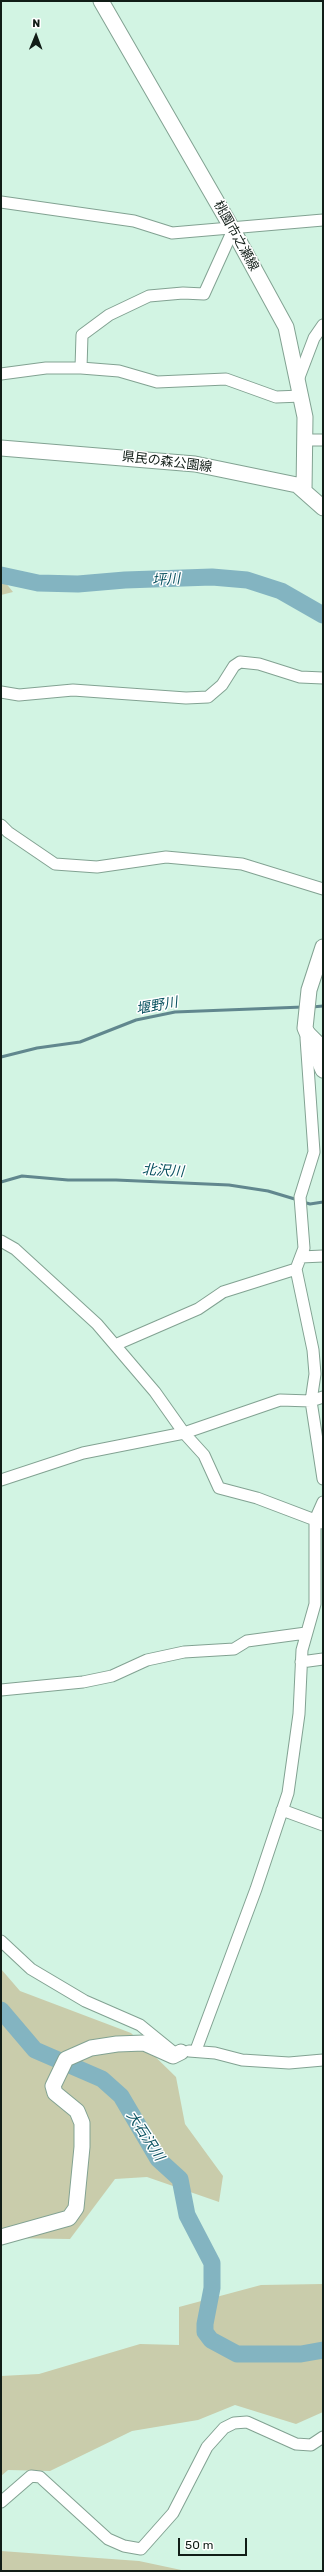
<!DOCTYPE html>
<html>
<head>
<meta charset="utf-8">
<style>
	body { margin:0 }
	#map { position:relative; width:324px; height:2572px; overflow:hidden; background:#d2f4e3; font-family:Rubik,sans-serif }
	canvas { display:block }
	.frame { position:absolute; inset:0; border:2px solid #111d17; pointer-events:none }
	.north { position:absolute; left:16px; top:16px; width:40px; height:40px; -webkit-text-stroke:3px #fff; paint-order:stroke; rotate:1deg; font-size:11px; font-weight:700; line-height:16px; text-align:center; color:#111d17 }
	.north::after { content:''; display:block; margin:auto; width:14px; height:18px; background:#111d17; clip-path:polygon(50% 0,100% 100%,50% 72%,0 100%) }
	.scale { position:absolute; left:178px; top:2538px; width:69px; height:18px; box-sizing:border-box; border:2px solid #111d17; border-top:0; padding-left:5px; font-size:12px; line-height:14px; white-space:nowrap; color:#111d17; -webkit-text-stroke:3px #fff; paint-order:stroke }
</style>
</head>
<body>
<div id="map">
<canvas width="324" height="2572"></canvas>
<div class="frame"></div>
<div class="north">N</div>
<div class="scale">50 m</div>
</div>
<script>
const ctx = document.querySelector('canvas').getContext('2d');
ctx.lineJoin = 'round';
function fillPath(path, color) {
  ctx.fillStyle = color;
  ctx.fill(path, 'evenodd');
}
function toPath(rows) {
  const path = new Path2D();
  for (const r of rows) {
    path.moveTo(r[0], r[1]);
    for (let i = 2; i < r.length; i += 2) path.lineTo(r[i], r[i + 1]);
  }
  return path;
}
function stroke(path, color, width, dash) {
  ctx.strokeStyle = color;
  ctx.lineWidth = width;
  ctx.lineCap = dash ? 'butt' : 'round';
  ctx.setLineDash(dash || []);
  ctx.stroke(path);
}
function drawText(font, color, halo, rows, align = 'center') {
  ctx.font = font + ' Rubik,"Noto Sans JP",sans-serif';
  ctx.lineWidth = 3;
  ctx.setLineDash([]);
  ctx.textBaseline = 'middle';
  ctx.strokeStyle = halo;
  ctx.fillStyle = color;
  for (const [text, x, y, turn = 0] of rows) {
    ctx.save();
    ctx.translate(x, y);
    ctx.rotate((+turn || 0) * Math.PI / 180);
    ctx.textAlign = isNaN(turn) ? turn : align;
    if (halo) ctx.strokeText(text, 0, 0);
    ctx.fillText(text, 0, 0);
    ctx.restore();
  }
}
const green = toPath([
	[1,577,13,592,1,595],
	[1,1969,20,1991,131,2033,176,2077,185,2124,223,2176,219,2202,147,2177,115,2179,70,2239,1,2238],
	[323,2284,323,2412,296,2424,235,2405,198,2420,132,2431,50,2471,8,2470,1,2476,1,2376,39,2374,140,2344,179,2345,179,2307,261,2285],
	[1,2551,139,2561,186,2571,1,2571]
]);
const stream = toPath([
	[312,1007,323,1006],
	[1,1057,37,1048,80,1042,136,1020,175,1012,303,1007],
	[1,1182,22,1176,68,1180,116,1180,229,1185,268,1191,298,1200],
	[303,1202,310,1204,323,1202]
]);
const river = toPath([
	[1,575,38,583,78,584,125,580,212,577,247,580,281,591,323,615],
	[1,2010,35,2050,102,2079,121,2096,158,2159,180,2179,187,2215,212,2263,212,2288,205,2324,205,2332,211,2340,237,2354,301,2354,323,2350]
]);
const street = toPath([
	[1,202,134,221,172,233,323,220],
	[81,368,82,335,109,315,149,296,183,293,204,294,233,230],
	[1,374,46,368,81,368,119,371,157,382,226,379,276,397,302,396],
	[298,380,314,338,323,325],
	[307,440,323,440],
	[1,692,19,695,73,690,186,698,208,697,222,685,234,666,240,662,259,664,300,677,323,678],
	[1,825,8,832,55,864,97,867,166,857,242,864,323,889],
	[308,1031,323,1046],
	[306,1038,314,1152,300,1197,304,1248,296,1269,313,1350,315,1374,311,1401,323,1479],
	[1,1241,15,1249,97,1324,155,1392,184,1433,204,1455,219,1488,257,1498,323,1523],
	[301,1257,323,1256],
	[115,1345,198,1309,223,1292,296,1269],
	[1,1480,83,1453,184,1433,280,1400,311,1401,323,1397],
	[301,1662,323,1659],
	[1,1690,83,1682,112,1676,147,1660,184,1652,234,1649,247,1641,306,1633],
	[282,1810,323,1825],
	[1,1941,31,1969,85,2001,140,2025,172,2051],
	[196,2050,256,1889,288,1793,299,1714,302,1650,315,1604,315,1520,323,1502],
	[189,2051,215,2053,242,2060,289,2063,323,2060],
	[1,2502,31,2476,40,2477,108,2539,124,2546,141,2549,173,2513,207,2447,224,2428,234,2423,247,2422,296,2444,311,2445,323,2437]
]);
const secondary = toPath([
	[101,1,233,230,286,327,305,417,304,491],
	[1,448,195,464,297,485,323,508],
	[323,947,309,990,305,1028,323,1070],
	[1,2237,69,2218,76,2208,82,2147,82,2123,77,2111,55,2093,53,2086,66,2059,91,2048,117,2044,144,2043,173,2056,181,2052]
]);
const streetNames = [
	["桃園市之瀬線",236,236,61],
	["県民の森公園線",167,462,7]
];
const waterNames = [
	["坪川",166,580,-3],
	["堰野川",157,1006,-10],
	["北沢川",163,1171,3],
	["大石沢川",145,2136,57]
];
fillPath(green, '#c9ccab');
stroke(stream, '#61878e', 3);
stroke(river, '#83b4c1', 17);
stroke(street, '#82a292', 13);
stroke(secondary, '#82a292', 17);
stroke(street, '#fff', 11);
stroke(secondary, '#fff', 15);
drawText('13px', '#111d17', '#fff', streetNames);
drawText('italic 14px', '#0a5260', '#fff', waterNames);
</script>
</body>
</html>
